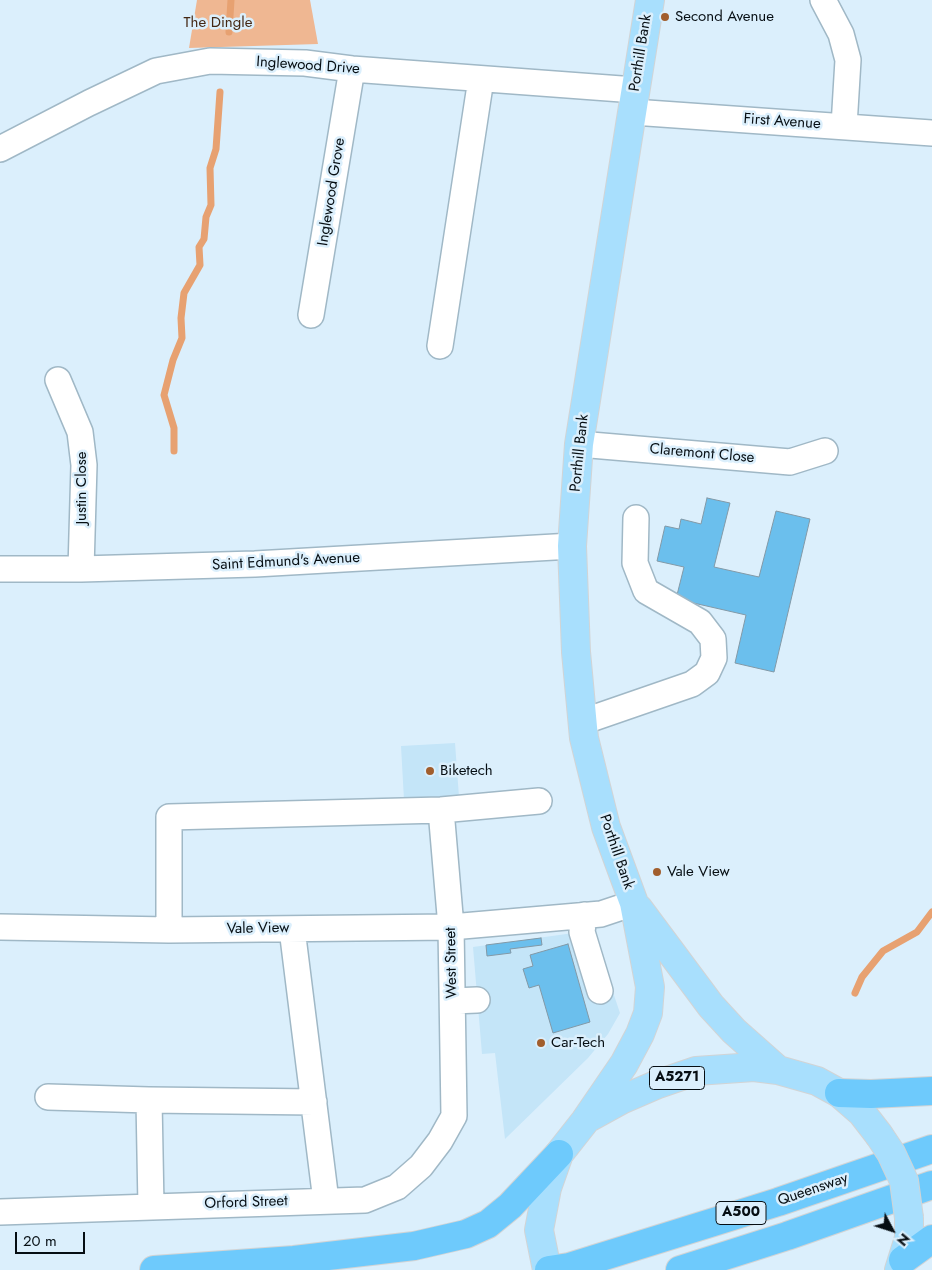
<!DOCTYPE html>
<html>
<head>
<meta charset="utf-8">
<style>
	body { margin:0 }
	#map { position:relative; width:932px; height:1270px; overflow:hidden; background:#dbeffc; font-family:Jost,sans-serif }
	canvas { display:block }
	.north { position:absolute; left:867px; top:1205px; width:50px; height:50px; -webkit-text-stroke:4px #dbeffc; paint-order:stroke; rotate:130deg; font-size:14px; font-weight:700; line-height:20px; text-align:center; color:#060e13 }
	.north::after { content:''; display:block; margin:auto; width:18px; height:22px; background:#060e13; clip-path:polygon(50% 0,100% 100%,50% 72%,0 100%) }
	.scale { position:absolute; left:15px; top:1232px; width:70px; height:22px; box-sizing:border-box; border:2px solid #060e13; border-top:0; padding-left:6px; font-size:15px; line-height:18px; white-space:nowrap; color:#060e13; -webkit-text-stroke:4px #dbeffc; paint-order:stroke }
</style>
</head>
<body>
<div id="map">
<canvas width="932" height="1270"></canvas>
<div class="north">N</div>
<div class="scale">20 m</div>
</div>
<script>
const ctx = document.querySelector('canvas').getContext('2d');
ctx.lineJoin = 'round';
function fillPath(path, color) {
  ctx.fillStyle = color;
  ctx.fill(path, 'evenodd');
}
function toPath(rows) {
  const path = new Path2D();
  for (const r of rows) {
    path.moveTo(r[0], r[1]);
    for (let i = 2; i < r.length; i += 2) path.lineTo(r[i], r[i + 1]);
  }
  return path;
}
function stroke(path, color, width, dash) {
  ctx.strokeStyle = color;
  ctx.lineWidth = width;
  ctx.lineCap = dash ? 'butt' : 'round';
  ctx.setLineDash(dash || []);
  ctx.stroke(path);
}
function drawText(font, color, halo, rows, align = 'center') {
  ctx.font = font + ' Jost,sans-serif';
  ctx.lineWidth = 5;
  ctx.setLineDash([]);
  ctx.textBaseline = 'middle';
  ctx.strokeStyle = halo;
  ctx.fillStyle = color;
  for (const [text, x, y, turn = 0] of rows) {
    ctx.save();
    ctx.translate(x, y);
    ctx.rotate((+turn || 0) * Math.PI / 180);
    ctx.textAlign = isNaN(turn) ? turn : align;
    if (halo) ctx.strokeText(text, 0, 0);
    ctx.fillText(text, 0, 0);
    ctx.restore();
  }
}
const built = toPath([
	[455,743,459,797,404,800,401,746],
	[595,930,596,942,620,1013,608,1034,588,1058,505,1139,495,1053,482,1054,473,947]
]);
const green = toPath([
	[197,0,310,0,318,44,189,48]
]);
const stream = toPath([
	[229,32,231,0],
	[174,451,174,428,164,395,173,360,182,338,181,318,184,293,200,265,199,247,204,239,206,217,211,205,210,168,216,149,220,92],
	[855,993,862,977,883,951,917,932,932,912]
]);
const building = toPath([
	[707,498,730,503,714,567,759,577,776,511,810,519,774,672,735,663,746,615,676,599,684,567,657,561,665,526,679,529,681,519,701,524,707,498],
	[541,938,542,945,510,949,511,953,487,956,486,945,541,938],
	[568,944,590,1022,553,1033,539,985,529,988,523,969,533,966,530,955,568,944]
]);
const minor = toPath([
	[823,0,841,34,848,60,844,126],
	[633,112,932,133],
	[0,149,89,103,156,71,210,61,305,63,352,69,635,90],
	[311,315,352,69],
	[440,346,481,79],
	[58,380,80,432,84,465,81,569],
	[579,444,790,462,825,451],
	[0,569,81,569,255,564,572,546],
	[582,722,692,684,707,673,714,658,713,639,700,622,646,591,635,563,636,518],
	[584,915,582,932,600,991],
	[0,927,169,930,451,927,601,914,634,903],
	[292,929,326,1201],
	[169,930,169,817,441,810,539,801],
	[453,1001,477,1000],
	[48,1097,149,1100,314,1102],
	[149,1100,151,1207],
	[0,1212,365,1200,397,1187,421,1166,440,1141,454,1116,451,927,441,810]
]);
const major = toPath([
	[638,908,711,1006,734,1031,778,1070],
	[590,1117,621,1100,658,1084,696,1071,754,1067,778,1070,817,1081,839,1093,862,1113,879,1135],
	[547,1270,539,1230,547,1188,559,1154,585,1121,624,1064,640,1034,648,1013,650,987,634,903,606,827,584,738,576,652,572,546,579,444,650,0],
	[899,1270,909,1238,909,1218]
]);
const highway = toPath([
	[839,1093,871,1094,932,1091],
	[903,1260,932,1239],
	[154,1270,294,1260,414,1246,466,1234,488,1224,510,1206,559,1154],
	[549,1270,569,1267,778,1202,932,1149],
	[680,1270,787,1236,932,1185]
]);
const majorBridge = toPath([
	[879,1135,891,1153,904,1181,909,1218]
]);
const markers = [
	[665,17,5,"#a15e2d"],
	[430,771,5,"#a15e2d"],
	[657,872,5,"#a15e2d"],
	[541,1043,5,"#a15e2d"]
];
const shields = [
	[677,1078,55],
	[741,1213,50]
];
const shieldNames = [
	["A5271",677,1078],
	["A500",741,1213]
];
const poiNames = [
	["Second Avenue",675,17],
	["Biketech",440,771],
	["Vale View",667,872],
	["Car-Tech",551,1043]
];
const parkNames = [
	["The Dingle",218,23]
];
const streetNames = [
	["Porthill Bank",641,53,-81],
	["Inglewood Drive",308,66,4],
	["First Avenue",782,122,4],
	["Inglewood Grove",332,192,-81],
	["Porthill Bank",580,453,-84],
	["Claremont Close",702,454,5],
	["Justin Close",82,488,-90],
	["Saint Edmund's Avenue",286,562,-3],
	["Porthill Bank",616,852,71],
	["Vale View",258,929,-1],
	["West Street",452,963,-91],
	["Queensway",813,1190,-19],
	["Orford Street",246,1203,-2]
];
fillPath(built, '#c4e5f8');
fillPath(green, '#efb792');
stroke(stream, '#e7a171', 7);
fillPath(building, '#6bbfed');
stroke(building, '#8299a7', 1);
stroke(minor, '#a0b8c6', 28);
stroke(major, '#d2d4d5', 30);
stroke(highway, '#d2d4d5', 30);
stroke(minor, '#fff', 25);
stroke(major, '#a8dffd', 28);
stroke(highway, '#6ecafc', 28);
stroke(majorBridge, '#d2d4d5', 30, []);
stroke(majorBridge, '#a8dffd', 28);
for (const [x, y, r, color] of markers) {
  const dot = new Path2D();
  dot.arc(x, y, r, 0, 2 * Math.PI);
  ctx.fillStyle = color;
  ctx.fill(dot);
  stroke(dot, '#dbeffc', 2);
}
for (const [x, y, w] of shields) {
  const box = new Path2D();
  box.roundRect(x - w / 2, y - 11.5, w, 23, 4);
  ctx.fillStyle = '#dbeffc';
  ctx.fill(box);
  stroke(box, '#060e13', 1);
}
drawText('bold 14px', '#060e13', null, shieldNames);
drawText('15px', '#060e13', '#dbeffc', poiNames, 'left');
drawText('15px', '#442713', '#dbeffc', parkNames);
drawText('15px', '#060e13', '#dbeffc', streetNames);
</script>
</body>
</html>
